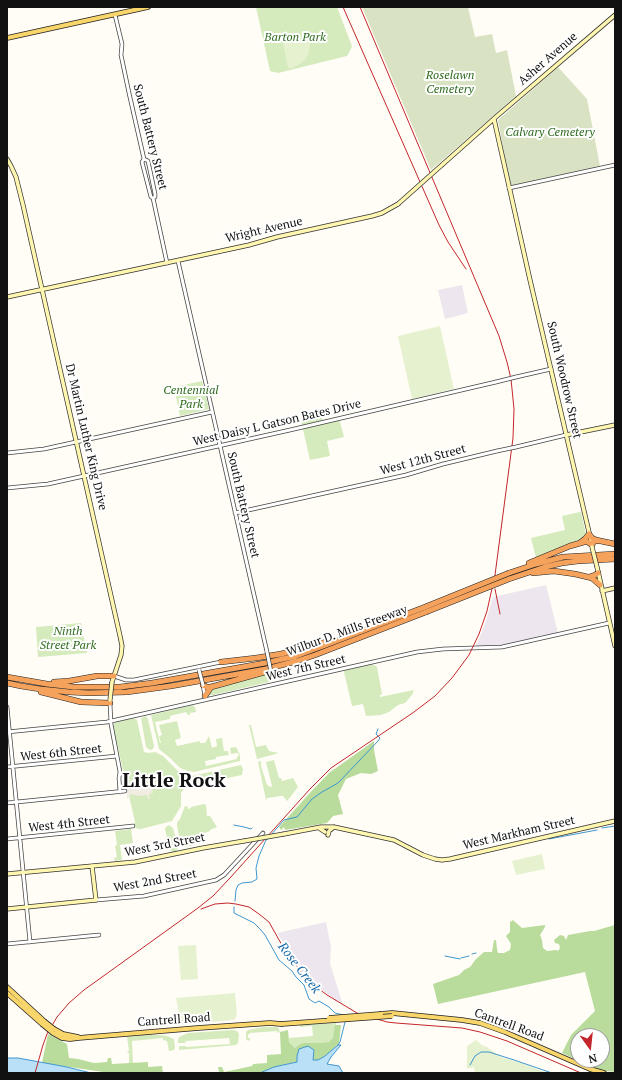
<!DOCTYPE html>
<html>
<head>
<meta charset="utf-8">
<style>
	body { margin:0 }
	#map { position:relative; width:622px; height:1080px; overflow:hidden; background:#fffdf5; font-family:"PT Serif",serif }
	canvas { display:block }
	.frame { position:absolute; inset:0; border:8px solid #111; pointer-events:none }
	.north { position:absolute; left:570px; top:1028px; width:40px; height:40px; box-sizing:border-box; background:#fff; border:1px solid #a0a0a0; border-radius:50%; rotate:165deg; font-size:11px; font-weight:700; line-height:16px; text-align:center; color:#111 }
	.north::after { content:''; display:block; margin:auto; width:14px; height:18px; background:#c4262e; clip-path:polygon(50% 0,100% 100%,50% 72%,0 100%) }
</style>
</head>
<body>
<div id="map">
<canvas width="622" height="1080"></canvas>
<div class="frame"></div>
<div class="north">N</div>
</div>
<script>
const ctx = document.querySelector('canvas').getContext('2d');
ctx.lineJoin = 'round';
function fillPath(path, color) {
  ctx.fillStyle = color;
  ctx.fill(path, 'evenodd');
}
function toPath(rows) {
  const path = new Path2D();
  for (const r of rows) {
    path.moveTo(r[0], r[1]);
    for (let i = 2; i < r.length; i += 2) path.lineTo(r[i], r[i + 1]);
  }
  return path;
}
function stroke(path, color, width, dash) {
  ctx.strokeStyle = color;
  ctx.lineWidth = width;
  ctx.lineCap = dash ? 'butt' : 'round';
  ctx.setLineDash(dash || []);
  ctx.stroke(path);
}
function drawText(font, color, halo, rows, align = 'center') {
  ctx.font = font + ' "PT Serif",serif';
  ctx.lineWidth = 4;
  ctx.setLineDash([]);
  ctx.textBaseline = 'middle';
  ctx.strokeStyle = halo;
  ctx.fillStyle = color;
  for (const [text, x, y, turn = 0] of rows) {
    ctx.save();
    ctx.translate(x, y);
    ctx.rotate((+turn || 0) * Math.PI / 180);
    ctx.textAlign = isNaN(turn) ? turn : align;
    if (halo) ctx.strokeText(text, 0, 0);
    ctx.fillText(text, 0, 0);
    ctx.restore();
  }
}
const industrial = toPath([
	[462,285,468,313,445,319,438,290],
	[546,585,558,633,497,646,476,646,485,624,493,597],
	[326,922,331,947,330,963,341,999,344,1005,328,995,305,975,277,933]
]);
const green = toPath([
	[256,7,337,7,352,46,351,49,347,56,278,73,270,71],
	[202,381,209,409,180,416,174,387],
	[320,410,323,422,339,418,344,437,327,441,330,456,310,460,301,421,304,420,303,415],
	[580,512,581,512,586,535,583,539,536,558,531,538,565,530,562,516],
	[81,623,87,653,38,657,36,627],
	[370,664,374,665,377,667,382,694,380,695,380,697,414,690,412,695,405,703,398,705,389,712,381,715,366,716,363,704,352,706,344,672,345,670],
	[268,673,270,682,269,682,213,695,208,695,211,689],
	[192,705,195,707,196,712,190,713,190,715,188,715,186,712,170,716,170,719,155,722,160,743,161,743,159,736,162,735,159,725,177,721,181,738,175,740,177,746,200,741,200,743,205,743,209,736,212,748,217,746,216,739,222,738,224,751,228,751,229,755,216,757,216,759,205,761,206,766,237,759,237,757,239,756,238,753,236,753,231,754,230,748,236,747,240,755,240,761,194,772,188,771,180,768,170,758,159,749,151,715],
	[146,716,148,719,154,746,153,749,150,750,146,747,141,718],
	[133,718,137,720,144,752,148,753,155,752,163,756,177,770,185,775,187,784,181,793,181,806,172,821,141,829,138,829,134,827,133,825,135,822,113,726,114,724,116,722],
	[249,725,251,725,256,747,266,745,269,751,279,753,257,759],
	[274,760,279,778,281,778,282,781,293,778,298,787,287,801,283,796,281,796,267,798,267,799,266,800,258,762,261,761,261,766,267,785,271,787,272,786,266,762],
	[241,765,243,769,242,775,194,785,191,784,190,782,190,779,192,776],
	[204,804,206,805,207,816,210,816,217,827,210,830,210,831,202,834,197,844,185,847,185,846,181,846,177,826,177,822,180,819,185,806,187,806,188,809,191,808,191,807],
	[169,825,173,828,178,847,177,851,176,852,173,852,170,850,165,829,166,827],
	[131,829,133,843,120,845,122,860,115,861,114,858,117,857,115,846,117,845,115,831],
	[336,1023,333,1039,329,1042,325,1043,315,1043,295,1048,289,1042,289,1038,313,1036,312,1026,300,1027,300,1025],
	[264,1027,278,1027,280,1032,278,1033,277,1031,250,1033,248,1035,248,1038,250,1038,250,1040,248,1041,246,1039,246,1032,248,1030],
	[233,1030,237,1031,239,1034,238,1043,236,1045,179,1050,179,1046,186,1046,186,1047,230,1044,229,1038,186,1041,185,1043,178,1043,178,1040,179,1037,188,1033],
	[143,1035,160,1035,167,1036,174,1039,175,1048,174,1050,169,1051,167,1041,163,1040,163,1038,132,1041,133,1063,129,1063,129,1053,127,1053,129,1050,127,1037]
]);
const forest = toPath([
	[374,741,374,750,378,771,371,774,361,773,346,779,338,795,343,814,333,816,327,823,285,830,284,827,281,830,279,827,308,795,329,773],
	[513,920,522,928,545,925,545,927,540,935,542,940,543,948,547,951,556,950,558,951,560,948,559,944,555,943,554,940,560,935,564,936,566,940,568,935,590,931,594,931,615,925,615,1072,607,1071,592,1067,562,1053,571,1035,595,1011,585,972,438,1004,433,984,459,975,464,970,470,967,476,959,484,952,492,952,494,940,496,940,497,949,498,953,504,953,510,950,511,944,506,936,510,932,510,922],
	[578,1036,602,1036,602,1060,578,1060],
	[335,1025,341,1025,339,1043,329,1053,318,1060,313,1060,314,1050,308,1047,297,1056,297,1062,274,1067,260,1073,213,1073,219,1072,218,1067,222,1067,224,1072,252,1066,253,1064,267,1063,267,1055,281,1054,280,1032,288,1030,289,1042,295,1048,299,1045,303,1043,321,1043,329,1042,333,1038],
	[48,1034,67,1044,69,1058,78,1059,94,1063,107,1062,108,1058,111,1058,112,1064,148,1062,148,1067,162,1066,163,1073,110,1073,42,1063]
]);
const cemetery = toPath([
	[362,7,468,7,475,37,492,34,496,53,507,50,516,96,431,170],
	[558,67,587,99,600,166,510,186,498,120]
]);
const pitch = toPath([
	[291,41,310,41,309,53,305,60,298,65,290,69,288,67,283,43],
	[440,326,454,389,412,399,398,336],
	[542,854,545,869,516,875,512,861],
	[196,945,198,979,181,980,178,946],
	[235,993,237,1014,235,1019,232,1020,181,1025,176,998],
	[476,1040,482,1045,487,1047,501,1057,524,1064,547,1073,475,1073,474,1067,467,1069,467,1046]
]);
const plaza = toPath([
	[146,782,147,787,152,787,153,793,149,794,150,799,148,799,147,795,139,796,131,794,129,797,127,799,127,793,125,787,126,785,128,787,144,788,144,784]
]);
const water = toPath([
	[338,1045,341,1045,331,1057,327,1064,339,1066,343,1073,260,1073,274,1067,297,1062,297,1056,299,1049,308,1046,314,1050,313,1060,318,1060,325,1056,338,1045],
	[7,1058,18,1058,67,1067,91,1073,7,1073,7,1058]
]);
const stream = toPath([
	[234,825,244,827,251,829,252,828],
	[602,828,615,826],
	[271,835,284,820,297,817,312,799,322,792,338,783,378,741,380,738,376,734,378,729],
	[549,839,597,830],
	[235,901,236,890,238,885,242,883,252,882,257,879,256,868,259,856,266,840,269,838],
	[234,907,234,913,254,923,260,929,265,935,279,960,292,971,296,977,304,985,309,999,315,1003,319,1001,329,1007,335,1013,343,1015],
	[472,954,476,953],
	[445,956,460,959],
	[461,958,469,956],
	[338,1045,340,1042,345,1022],
	[470,1065,475,1056,481,1052,489,1052,514,1060,552,1073]
]);
const tertiary = toPath([
	[115,15,122,44,121,55,129,93,144,159,148,161,155,194,155,197,153,198,167,263],
	[144,159,142,162,151,197,153,198],
	[509,188,615,165],
	[178,261,267,652],
	[516,377,551,369],
	[516,447,566,435],
	[7,453,44,449,212,412],
	[7,488,48,484,84,476,290,430,496,382],
	[235,513,406,475,443,464,497,451],
	[114,676,126,680,134,680,221,662],
	[203,685,205,696],
	[110,703,111,724,120,772,119,778,120,792],
	[7,707,30,942],
	[7,732,107,722,417,652,443,649,502,647,609,623],
	[7,767,117,756],
	[7,803,125,791],
	[7,839,133,826],
	[96,900,144,896,216,880,224,875,263,833],
	[7,944,99,935]
]);
const secondary = toPath([
	[494,119,530,280,592,545],
	[7,159,11,166,16,177,23,205,120,636,122,646,121,655,112,682],
	[443,164,497,116,615,15],
	[7,297,212,253,249,245,277,237,372,216,382,213,398,204],
	[566,435,615,425],
	[597,567,615,646],
	[602,591,615,588],
	[319,828,325,832],
	[284,834,321,827,334,827,394,840,423,855,435,859,442,860,450,859,615,821],
	[328,835,329,831,334,827],
	[7,874,135,862,203,848,244,841],
	[7,909,96,900,92,866]
]);
const primary = toPath([
	[7,38,148,7],
	[7,987,44,1021],
	[7,993,42,1024],
	[381,1014,392,1013,462,1020,480,1023,505,1032,590,1069,604,1073],
	[54,1029,63,1034,78,1037],
	[53,1033,62,1038,70,1039,78,1038,198,1028,270,1023,281,1024]
]);
const motorway = toPath([
	[581,542,585,539,589,534,592,538,596,540,615,544],
	[529,563,570,546,584,542,588,542,592,545,594,541,599,541],
	[509,573,536,564,563,557,615,554],
	[533,573,554,571,575,574,592,578,600,585],
	[589,577,595,575,598,573],
	[509,579,545,567,562,563,578,561,615,559],
	[221,662,256,658,281,654,330,641],
	[7,677,47,684,74,687,120,687,152,683,265,663,296,656,326,645,425,607],
	[54,682,69,681,97,676,114,676],
	[7,683,21,686,40,689,69,692,89,693,127,692,171,686,266,669,297,661,315,655,426,612],
	[203,685,207,687,211,687,265,672],
	[41,692,81,702,110,703],
	[205,696,211,687]
]);
const rail = toPath([
	[343,7,439,225,448,242,466,269],
	[495,589,500,614],
	[201,909,215,904,228,903,236,904,249,907,259,914,269,922,283,947,302,973,315,986,327,995,357,1013,387,1022,396,1023,462,1028,480,1032,507,1041,581,1073],
	[35,1073,43,1045,47,1034,57,1017,69,1003,84,990,198,908,213,896,230,878,310,789,331,768,414,712,435,696,452,678,469,655,479,634,487,611,495,575,513,438,514,409,511,379,507,362,499,336,360,7]
]);
const tertiaryBridge = toPath([
	[496,382,516,377],
	[497,451,516,447],
	[267,652,272,677],
	[199,670,203,685]
]);
const secondaryBridge = toPath([
	[398,204,443,164],
	[592,547,597,567],
	[110,700,112,682],
	[244,841,284,834]
]);
const primaryBridge = toPath([
	[329,1018,381,1014],
	[44,1021,54,1029],
	[42,1024,53,1033],
	[281,1024,392,1016]
]);
const motorwayBridge = toPath([
	[425,607,509,573],
	[426,612,509,579]
]);
const parkNames = [
	["Barton Park",295,38],
	["Roselawn",450,76],
	["Cemetery",450,90],
	["Calvary Cemetery",550,133],
	["Centennial",191,391],
	["Park",191,405],
	["Ninth",68,632],
	["Street Park",68,646]
];
const streetNames = [
	["Asher Avenue",548,59,-41],
	["South Battery Street",150,137,76],
	["Wright Avenue",264,230,-13],
	["South Woodrow Street",564,380,77],
	["West Daisy L Gatson Bates Drive",277,423,-13],
	["Dr Martin Luther King Drive",86,437,77],
	["West 12th Street",423,460,-15],
	["South Battery Street",243,505,77],
	["Wilbur D. Mills Freeway",347,631,-20],
	["West 7th Street",306,668,-13],
	["West 6th Street",61,753,-6],
	["West 4th Street",69,824,-6],
	["West Markham Street",519,833,-13],
	["West 3rd Street",165,845,-11],
	["West 2nd Street",155,881,-10],
	["Cantrell Road",174,1020,-4],
	["Cantrell Road",509,1025,20]
];
const waterNames = [
	["Rose Creek",299,968,52]
];
const townNames = [
	["Little Rock",174,781]
];
fillPath(industrial, '#eee6ef');
fillPath(green, '#d5ebbd');
fillPath(forest, '#b9dc9c');
fillPath(cemetery, '#d9e3c4');
fillPath(pitch, '#e6f2cf');
fillPath(plaza, '#f1ede2');
fillPath(water, '#b9e0f7');
stroke(water, '#3f96cf', 1);
stroke(stream, '#3f96cf', 1);
stroke(tertiary, '#444', 4.5);
stroke(secondary, '#333', 5);
stroke(primary, '#222', 5.5);
stroke(motorway, '#222', 6);
stroke(tertiary, '#fff', 3);
stroke(secondary, '#fff6b0', 3.5);
stroke(primary, '#f9d66b', 4);
stroke(motorway, '#f5a25d', 5);
stroke(rail, '#c4262e', 1);
stroke(tertiaryBridge, '#444', 4.5, []);
stroke(secondaryBridge, '#333', 5, []);
stroke(primaryBridge, '#222', 5.5, []);
stroke(motorwayBridge, '#222', 6, []);
stroke(tertiaryBridge, '#fff', 3);
stroke(secondaryBridge, '#fff6b0', 3.5);
stroke(primaryBridge, '#f9d66b', 4);
stroke(motorwayBridge, '#f5a25d', 5);
drawText('italic 12px', '#2f6b1f', '#fff', parkNames);
drawText('12px', '#111', '#fff', streetNames);
drawText('italic 13px', '#1768a6', '#fff', waterNames);
drawText('bold 20px', '#111', '#fff', townNames);
</script>
</body>
</html>
